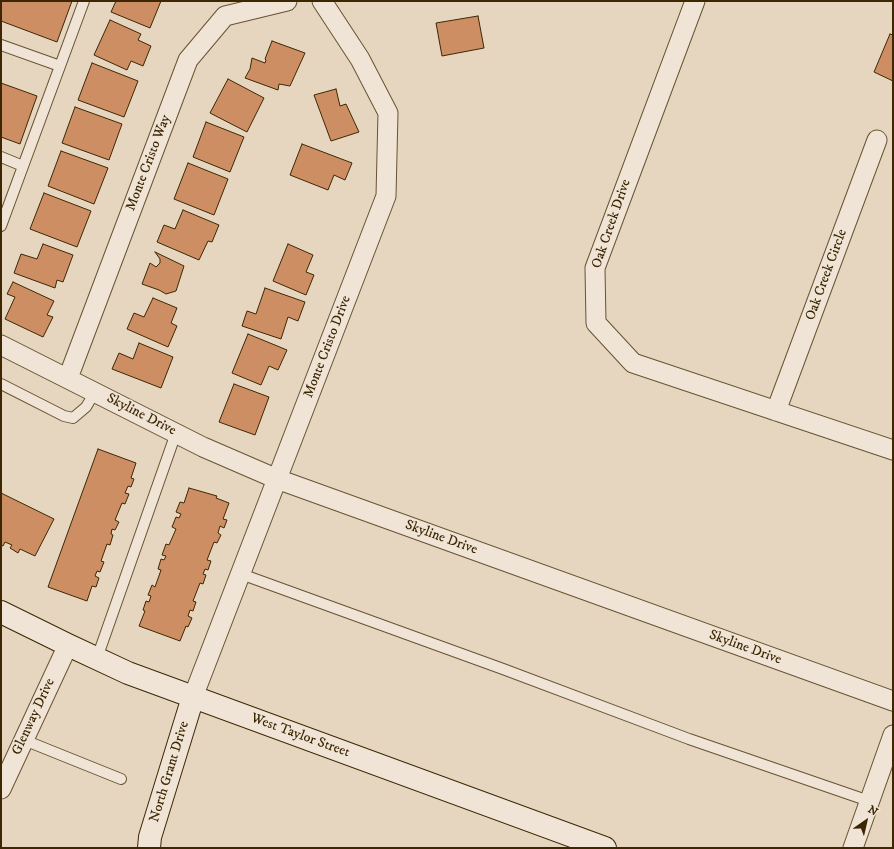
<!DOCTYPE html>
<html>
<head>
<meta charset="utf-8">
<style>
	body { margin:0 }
	#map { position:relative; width:894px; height:849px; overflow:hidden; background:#e6d6bf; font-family:"IM FELL DW Pica",serif }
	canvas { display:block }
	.frame { position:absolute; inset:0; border:2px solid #3d2703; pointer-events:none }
	.north { position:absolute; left:846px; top:801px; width:40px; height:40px; -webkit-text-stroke:3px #efe4d5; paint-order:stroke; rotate:34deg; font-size:11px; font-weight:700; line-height:16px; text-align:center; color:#3d2703 }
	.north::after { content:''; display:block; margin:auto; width:14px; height:18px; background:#3d2703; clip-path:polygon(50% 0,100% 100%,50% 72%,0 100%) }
</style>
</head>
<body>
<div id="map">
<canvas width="894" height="849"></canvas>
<div class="frame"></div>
<div class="north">N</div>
</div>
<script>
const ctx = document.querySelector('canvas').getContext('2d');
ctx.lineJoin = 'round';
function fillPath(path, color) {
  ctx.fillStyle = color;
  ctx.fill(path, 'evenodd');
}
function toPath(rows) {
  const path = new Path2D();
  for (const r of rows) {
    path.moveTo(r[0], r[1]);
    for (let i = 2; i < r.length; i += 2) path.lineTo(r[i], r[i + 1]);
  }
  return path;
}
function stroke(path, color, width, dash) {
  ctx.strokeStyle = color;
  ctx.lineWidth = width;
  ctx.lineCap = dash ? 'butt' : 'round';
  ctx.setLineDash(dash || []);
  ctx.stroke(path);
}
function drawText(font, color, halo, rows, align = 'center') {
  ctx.font = font + ' "IM FELL DW Pica",serif';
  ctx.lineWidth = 3;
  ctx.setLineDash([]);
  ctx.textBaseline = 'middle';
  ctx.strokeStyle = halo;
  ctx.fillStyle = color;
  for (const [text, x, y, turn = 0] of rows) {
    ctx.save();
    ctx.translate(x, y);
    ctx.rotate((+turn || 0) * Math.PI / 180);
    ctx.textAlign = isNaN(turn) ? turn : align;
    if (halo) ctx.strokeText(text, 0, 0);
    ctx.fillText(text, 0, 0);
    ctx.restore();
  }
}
const building = toPath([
	[1,1,72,1,57,42,1,21,1,1],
	[116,1,161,1,150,28,111,12,116,1],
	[478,16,484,48,442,56,436,23,478,16],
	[110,20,141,34,138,40,151,46,143,66,131,61,127,70,94,55,110,20],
	[890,34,893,35,893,81,874,72,890,34],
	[272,41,305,53,290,86,279,84,278,90,245,78,250,69,252,58,265,63,266,60,265,59,272,41],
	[92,63,138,81,124,117,78,100,92,63],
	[228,79,264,98,247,132,210,113,228,79],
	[1,83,37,96,20,144,1,137,1,83],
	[336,89,340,106,346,104,359,132,331,141,314,95,336,89],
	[75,107,122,124,109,160,62,143,75,107],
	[206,122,244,137,230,172,193,157,206,122],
	[302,144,352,163,345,180,334,175,328,190,290,175,302,144],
	[61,151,108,168,94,204,48,186,61,151],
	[188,163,228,179,214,215,174,199,188,163],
	[44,193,91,211,77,247,30,229,44,193],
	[183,210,219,225,212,242,208,241,199,260,157,242,164,225,175,229,183,210],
	[43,244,73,255,63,282,57,280,55,288,14,273,21,254,37,259,43,244],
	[288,244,313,255,306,272,314,275,306,295,273,281,288,244],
	[155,252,184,266,176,291,166,294,159,290,142,284,150,263,156,267,160,263,160,259,155,252],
	[13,282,54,301,47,315,53,317,43,337,5,319,15,297,7,294,13,282],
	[265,288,305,302,298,321,288,317,281,339,242,326,247,311,256,314,265,288],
	[153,298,177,308,171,323,177,326,168,347,127,329,134,313,144,317,153,298],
	[248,334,287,350,278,370,269,366,261,385,232,373,248,334],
	[139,343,173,357,161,388,112,369,119,353,133,359,139,343],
	[234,384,269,397,255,435,219,422,234,384],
	[98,449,136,463,131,478,134,479,131,487,128,486,125,493,129,494,125,504,122,503,115,520,119,522,115,530,112,529,111,534,113,535,110,545,107,544,101,561,104,562,100,572,97,571,95,576,99,578,96,587,92,586,87,601,48,587,98,449],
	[189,488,217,496,216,498,229,503,223,519,227,520,224,528,220,526,218,533,221,535,217,543,214,542,207,560,211,561,208,570,205,569,203,574,206,575,203,584,200,583,193,601,196,602,193,611,190,610,188,616,192,618,188,627,186,626,180,641,139,626,145,611,143,610,146,601,149,602,151,596,148,595,152,585,155,587,161,570,158,569,161,559,164,560,166,556,162,555,166,544,169,545,176,529,172,527,176,517,179,518,181,514,176,512,180,502,184,503,189,488],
	[1,493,54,519,35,556,20,549,18,553,10,548,12,545,5,542,3,546,1,545,1,493]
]);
const lane = toPath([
	[1,45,60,66],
	[1,157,23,166],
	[1,226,84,1],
	[1,384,64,416,73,418,86,407,95,392],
	[241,574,503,669,689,739,869,801],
	[97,658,176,433],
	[24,740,121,779]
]);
const street = toPath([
	[695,1,595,268,596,323,633,363,893,450],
	[1,345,203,447,277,479,893,701],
	[68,378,188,60,225,16,287,1],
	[776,411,877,140],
	[193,697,386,196,388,113,360,59,322,1],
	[1,789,68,645],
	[853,848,893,735]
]);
const secondary = toPath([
	[1,612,68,645,128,673,605,848],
	[149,848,150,837,193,697]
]);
const streetNames = [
	["Monte Cristo Way",149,163,-69],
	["Oak Creek Drive",612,224,-71],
	["Oak Creek Circle",827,275,-70],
	["Monte Cristo Drive",328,347,-69],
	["Skyline Drive",141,415,27],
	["Skyline Drive",441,538,20],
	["Skyline Drive",745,648,20],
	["Glenway Drive",34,717,-65],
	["West Taylor Street",300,736,20],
	["North Grant Drive",170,772,-73]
];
fillPath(building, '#cd8e64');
stroke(building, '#3d2703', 1);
stroke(lane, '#675332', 12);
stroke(street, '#675332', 21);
stroke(secondary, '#3d2703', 24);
stroke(lane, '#efe4d5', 10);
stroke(street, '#efe4d5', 19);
stroke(secondary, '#efe4d5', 22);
drawText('14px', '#3d2703', '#efe4d5', streetNames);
</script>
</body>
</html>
